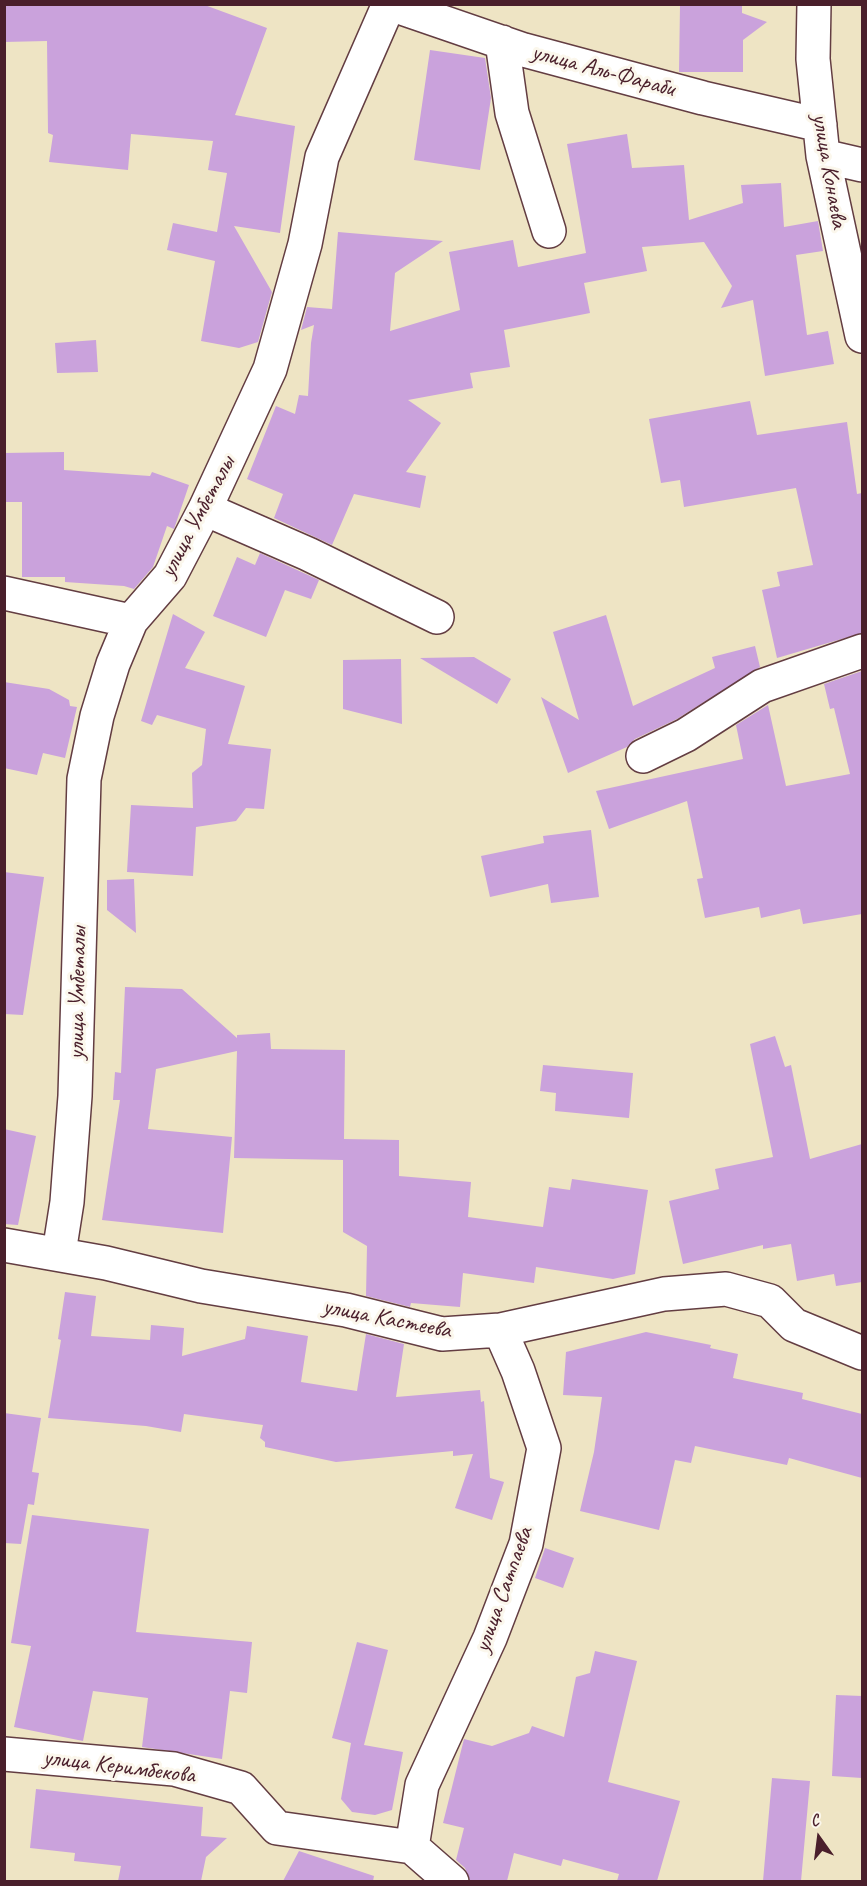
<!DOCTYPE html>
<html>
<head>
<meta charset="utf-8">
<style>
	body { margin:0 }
	#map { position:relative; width:867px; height:1886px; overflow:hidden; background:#eee4c4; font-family:Caveat,sans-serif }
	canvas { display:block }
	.frame { position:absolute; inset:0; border:6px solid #4a1f2b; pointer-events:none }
	.north { position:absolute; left:789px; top:1808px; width:60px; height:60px; -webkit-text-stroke:4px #fbf7ec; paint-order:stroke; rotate:346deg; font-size:16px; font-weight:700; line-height:24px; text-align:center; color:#4a1f2b }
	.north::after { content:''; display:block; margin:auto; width:21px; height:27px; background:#4a1f2b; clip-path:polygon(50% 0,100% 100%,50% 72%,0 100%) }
</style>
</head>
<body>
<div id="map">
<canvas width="867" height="1886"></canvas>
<div class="frame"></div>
<div class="north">С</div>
</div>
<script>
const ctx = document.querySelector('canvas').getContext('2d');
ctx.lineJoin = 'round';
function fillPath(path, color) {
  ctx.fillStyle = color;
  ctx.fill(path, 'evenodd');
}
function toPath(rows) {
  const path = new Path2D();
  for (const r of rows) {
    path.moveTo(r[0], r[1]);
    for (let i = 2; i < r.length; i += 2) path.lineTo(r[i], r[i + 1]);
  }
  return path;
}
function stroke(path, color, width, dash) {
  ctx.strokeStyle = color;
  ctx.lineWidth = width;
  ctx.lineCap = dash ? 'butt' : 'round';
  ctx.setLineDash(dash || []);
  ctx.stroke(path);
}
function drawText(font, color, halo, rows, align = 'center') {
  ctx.font = font + ' Caveat,sans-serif';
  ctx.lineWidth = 6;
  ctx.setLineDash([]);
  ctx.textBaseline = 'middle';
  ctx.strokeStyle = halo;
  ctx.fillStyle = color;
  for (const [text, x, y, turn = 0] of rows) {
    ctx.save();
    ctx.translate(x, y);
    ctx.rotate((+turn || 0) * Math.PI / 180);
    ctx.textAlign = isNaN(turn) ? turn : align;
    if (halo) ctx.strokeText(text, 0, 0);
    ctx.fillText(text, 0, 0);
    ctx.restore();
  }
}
const building = toPath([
	[4,4,202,4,267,28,235,115,295,126,280,233,234,226,272,292,258,342,239,348,201,341,215,261,167,250,173,223,217,232,227,173,208,170,213,141,131,134,128,170,49,162,53,135,48,133,47,41,4,42],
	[742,4,742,13,767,22,743,40,743,72,679,72,680,6],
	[430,50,485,58,491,98,480,170,414,160],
	[627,134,632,168,684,165,689,220,743,203,741,185,781,183,784,227,818,221,823,251,796,255,807,335,828,331,834,364,765,376,753,300,721,308,732,286,704,242,642,247,647,271,584,283,590,313,504,330,510,367,470,373,473,388,408,400,441,423,406,472,426,476,420,508,354,494,332,545,274,518,283,494,247,479,276,406,295,414,299,395,308,396,311,343,314,325,301,330,307,307,332,309,338,232,443,241,395,273,390,331,460,310,449,252,513,240,518,267,586,253,567,144],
	[96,340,98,372,57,373,55,343],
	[750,401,757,435,847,422,857,494,862,493,862,633,777,658,762,590,780,586,777,572,813,565,796,488,684,507,680,480,661,483,649,419],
	[64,452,64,470,150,476,152,472,189,485,174,529,167,526,153,567,134,589,124,586,65,582,65,577,22,577,22,502,4,502,4,453],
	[260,553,319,580,311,599,285,590,266,637,213,616,237,557,255,565],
	[173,614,205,632,185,668,245,686,228,744,271,749,264,809,246,808,236,821,196,827,193,876,127,872,131,805,193,808,192,773,202,765,206,729,157,715,152,725,141,721],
	[606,615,633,706,715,668,712,657,755,646,760,667,677,719,635,739,627,747,568,773,541,697,579,720,553,632],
	[474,657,511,679,497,704,420,658],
	[401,659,402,724,343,709,343,660],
	[862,671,862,914,803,924,800,909,761,918,759,907,705,918,697,879,703,878,687,801,609,829,596,791,743,759,736,725,768,705,786,786,850,774,834,708,830,709,824,684],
	[4,682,49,689,69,700,70,706,77,707,65,758,43,753,37,775,4,768],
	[591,830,599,897,551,903,548,884,490,897,481,856,544,843,543,836],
	[4,872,44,877,23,1015,4,1014],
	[134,879,136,933,107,910,107,880],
	[125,987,182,989,237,1038,237,1035,270,1033,271,1049,345,1050,344,1139,399,1140,399,1176,471,1182,468,1217,543,1227,549,1187,570,1190,572,1179,648,1190,635,1274,613,1279,536,1267,534,1283,463,1273,460,1307,411,1303,410,1307,366,1296,367,1246,343,1232,343,1160,234,1158,237,1051,156,1069,148,1129,232,1137,223,1233,102,1220,120,1100,113,1100,115,1072,121,1073],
	[775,1036,785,1067,791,1065,810,1159,862,1144,862,1282,836,1286,834,1274,797,1281,791,1244,763,1249,763,1245,683,1264,669,1201,719,1189,715,1169,773,1157,750,1044],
	[543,1065,633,1073,629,1118,555,1111,556,1093,540,1091],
	[4,1129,36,1136,18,1225,4,1224],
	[65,1292,96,1296,91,1336,150,1340,151,1325,184,1328,182,1356,245,1339,247,1326,308,1336,301,1382,357,1391,366,1334,404,1344,396,1397,480,1390,481,1402,484,1401,490,1478,504,1482,492,1520,455,1508,473,1454,453,1456,453,1451,336,1462,265,1447,265,1442,260,1438,263,1425,184,1414,181,1432,146,1426,48,1418,61,1340,58,1339],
	[646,1332,711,1345,710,1348,738,1354,733,1378,803,1393,802,1399,862,1414,862,1478,789,1458,787,1465,695,1446,691,1463,675,1460,659,1530,580,1511,594,1452,602,1397,563,1395,566,1352],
	[4,1413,41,1418,32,1472,39,1473,34,1505,28,1504,21,1544,4,1543],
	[32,1515,149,1529,136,1632,252,1642,247,1693,230,1691,222,1759,142,1747,148,1698,93,1691,83,1741,14,1727,31,1646,11,1643],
	[545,1548,574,1558,563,1588,535,1578],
	[357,1642,388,1650,364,1745,403,1752,392,1810,375,1815,352,1812,341,1799,351,1743,332,1738],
	[595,1651,637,1661,608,1782,680,1801,657,1881,617,1881,619,1874,563,1859,561,1866,514,1853,507,1881,470,1881,465,1868,456,1860,464,1828,443,1823,464,1739,492,1746,529,1733,532,1726,564,1737,576,1677,590,1673],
	[836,1695,862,1696,862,1778,832,1776],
	[772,1778,810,1781,801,1881,763,1881],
	[36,1789,203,1807,201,1836,227,1838,206,1857,201,1881,118,1881,121,1866,74,1861,75,1853,30,1848],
	[299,1851,374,1876,373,1881,283,1881]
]);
const minor = toPath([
	[390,4,524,50,703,98,820,125],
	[814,4,813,59,823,156,862,336],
	[502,42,512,113,549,231],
	[823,156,862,165],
	[205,509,308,554,437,617],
	[4,593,131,621],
	[643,756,686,735,762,686,862,651],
	[4,1245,106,1263,201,1286,346,1310,442,1334,500,1330,664,1294,726,1289,770,1301,794,1325,862,1353],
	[59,1253,67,1202,75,1096,84,779,97,716,113,664,131,621,170,576,205,509,270,369,305,244,322,157,389,4],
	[4,1754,174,1769,241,1788,277,1828,412,1847,452,1882],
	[412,1847,422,1785,490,1638,526,1544,544,1448,518,1371,500,1330]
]);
const streetNames = [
	["улица Аль-Фараби",603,71,15],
	["улица Конаева",829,171,80],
	["улица Умбеталы",198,517,-62],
	["улица Умбеталы",78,993,-89],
	["улица Кастеева",387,1319,11],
	["улица Сатпаева",504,1590,-70],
	["улица Керимбекова",119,1767,7]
];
fillPath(building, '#caa2dc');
stroke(minor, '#633d42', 36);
stroke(minor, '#fff', 33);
drawText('24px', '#4a1f2b', '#fbf7ec', streetNames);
</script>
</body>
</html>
